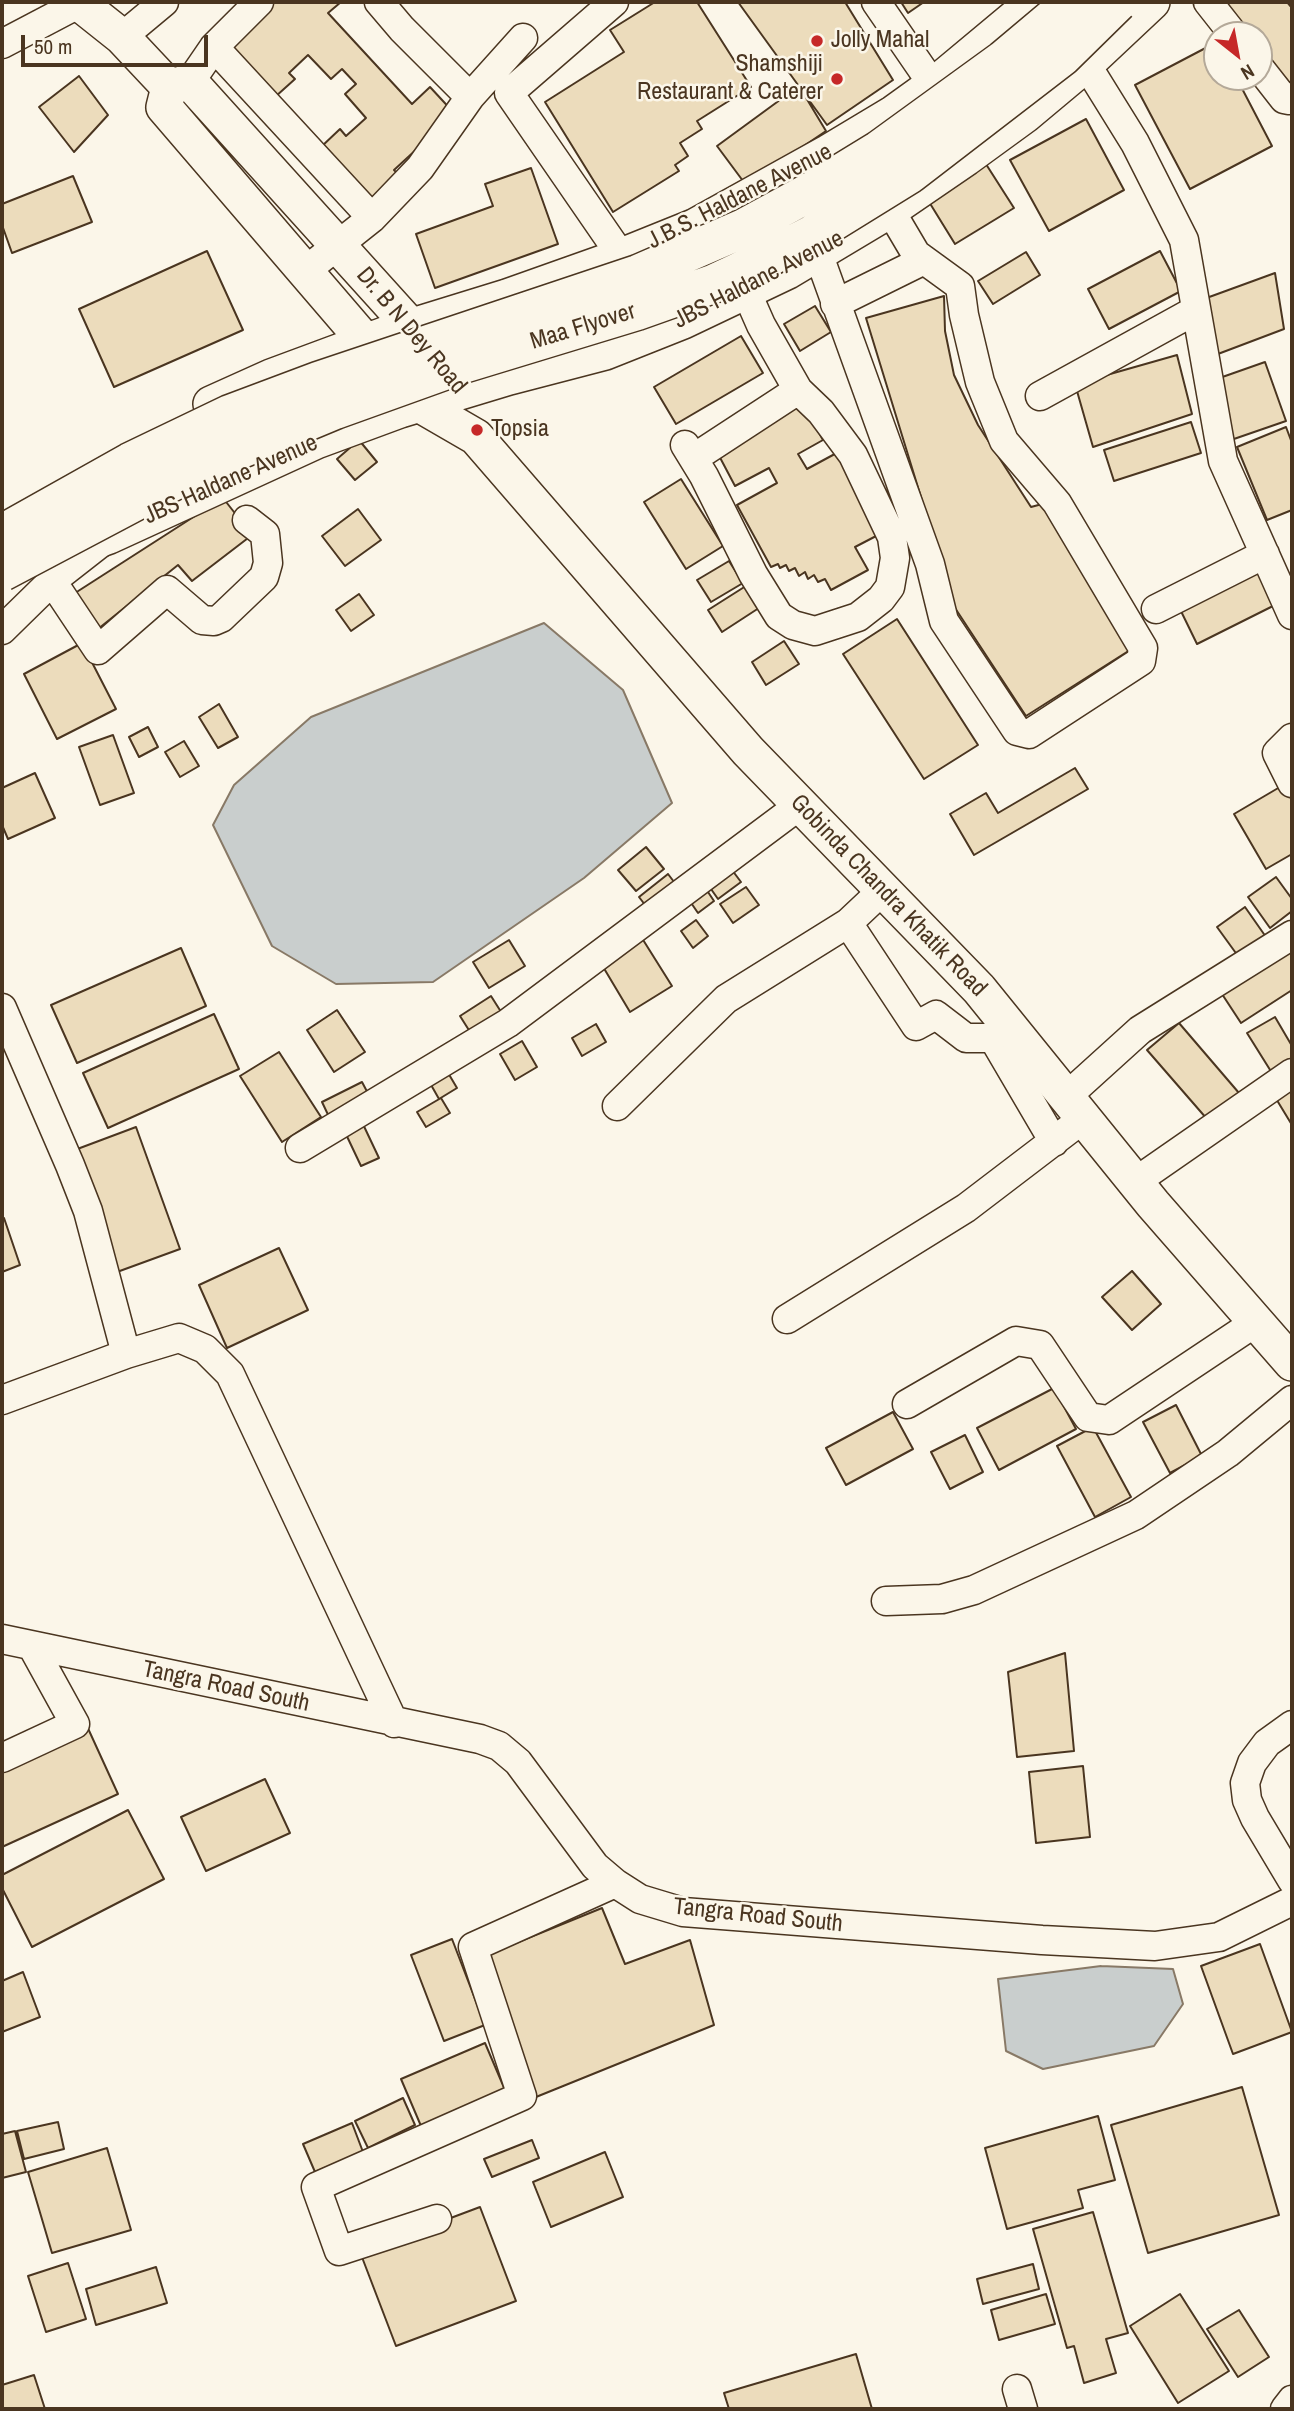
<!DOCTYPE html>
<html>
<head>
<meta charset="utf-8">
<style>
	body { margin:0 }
	#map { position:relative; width:1294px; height:2411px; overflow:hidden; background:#fbf6e9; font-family:"Archivo Narrow",sans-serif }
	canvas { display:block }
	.frame { position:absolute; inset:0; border:4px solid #4a3520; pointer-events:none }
	.north { position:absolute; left:1203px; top:21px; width:70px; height:70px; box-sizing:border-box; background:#fbf6e9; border:2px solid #b4a999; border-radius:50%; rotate:149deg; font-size:19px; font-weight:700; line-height:28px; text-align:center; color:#4a3520 }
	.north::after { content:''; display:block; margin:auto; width:24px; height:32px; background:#c62828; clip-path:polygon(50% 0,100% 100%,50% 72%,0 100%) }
	.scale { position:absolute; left:21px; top:35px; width:187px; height:32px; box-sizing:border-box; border:4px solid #4a3520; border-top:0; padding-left:9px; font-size:21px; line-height:24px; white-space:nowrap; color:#4a3520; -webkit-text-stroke:5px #fbf6e9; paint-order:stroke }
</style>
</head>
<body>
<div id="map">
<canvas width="1294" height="2411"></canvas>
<div class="frame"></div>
<div class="north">N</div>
<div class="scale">50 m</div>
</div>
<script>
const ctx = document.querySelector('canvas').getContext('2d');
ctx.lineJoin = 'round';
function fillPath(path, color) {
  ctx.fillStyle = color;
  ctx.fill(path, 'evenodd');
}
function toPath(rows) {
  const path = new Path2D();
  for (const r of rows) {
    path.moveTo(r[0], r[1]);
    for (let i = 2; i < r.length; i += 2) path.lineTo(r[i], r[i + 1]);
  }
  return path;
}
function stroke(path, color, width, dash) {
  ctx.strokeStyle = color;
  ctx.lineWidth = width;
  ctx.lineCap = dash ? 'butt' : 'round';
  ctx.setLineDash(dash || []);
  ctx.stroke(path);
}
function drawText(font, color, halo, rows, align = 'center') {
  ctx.font = font + ' "Archivo Narrow",sans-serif';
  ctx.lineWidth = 5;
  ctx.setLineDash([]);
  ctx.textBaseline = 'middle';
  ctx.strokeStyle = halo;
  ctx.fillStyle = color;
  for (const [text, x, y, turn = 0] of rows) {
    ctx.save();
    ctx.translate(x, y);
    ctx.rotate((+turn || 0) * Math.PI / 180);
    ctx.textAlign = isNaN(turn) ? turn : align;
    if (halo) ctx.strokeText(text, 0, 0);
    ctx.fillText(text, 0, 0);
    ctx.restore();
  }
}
const water = toPath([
	[544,623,623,690,672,803,584,878,433,982,336,984,272,946,213,825,234,785,311,717,544,623],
	[1101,1966,1173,1969,1183,2004,1154,2046,1043,2069,1006,2051,998,1979,1101,1966]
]);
const building = toPath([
	[267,2,341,2,328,13,412,104,430,87,455,114,394,170,402,178,373,204,321,147,340,129,346,136,366,118,345,94,356,84,342,69,331,79,308,55,289,73,295,79,275,97,224,41,267,2],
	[655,2,697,2,751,87,697,121,702,129,680,143,688,156,675,165,679,171,613,212,545,102,624,52,610,30,655,2],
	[738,2,845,2,893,80,827,125,738,2],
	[901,2,924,2,908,13,901,2],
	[1228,2,1287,2,1292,8,1292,86,1259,48,1259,35,1248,35,1223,6,1228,2],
	[1217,42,1217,77,1236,77,1272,146,1190,189,1135,85,1217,42],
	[79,76,108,115,74,152,39,107,79,76],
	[799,86,826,131,746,185,717,146,799,86],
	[1086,119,1124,190,1049,231,1010,160,1086,119],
	[984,161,1014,208,955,244,926,197,984,161],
	[531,168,558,244,435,288,416,234,493,206,485,184,531,168],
	[73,176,92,222,12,253,2,225,2,204,73,176],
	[207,251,243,330,114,387,79,309,207,251],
	[1160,251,1181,291,1109,329,1088,289,1160,251],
	[1026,252,1040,275,993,304,978,281,1026,252],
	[1275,273,1284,329,1210,357,1201,300,1275,273],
	[944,296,945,331,954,375,978,425,1031,507,1046,503,1130,650,1026,716,955,608,866,318,944,296],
	[815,306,831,332,800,351,784,324,815,306],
	[741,336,763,373,676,424,654,387,741,336],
	[1177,355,1192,414,1093,447,1075,384,1177,355],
	[1265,362,1286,421,1231,440,1211,381,1265,362],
	[803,403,823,440,798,454,807,469,844,449,880,534,855,547,868,570,831,590,825,579,818,582,814,575,808,579,805,572,799,576,795,568,789,571,786,565,780,568,778,564,771,567,737,505,777,483,769,468,735,486,716,450,803,403],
	[1191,422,1201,453,1114,481,1104,450,1191,422],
	[1286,427,1292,443,1292,510,1267,520,1237,447,1286,427],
	[359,440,377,462,355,480,337,459,359,440],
	[681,479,723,546,686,569,644,502,681,479],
	[223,498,252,535,192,581,178,565,98,629,72,595,223,498],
	[358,509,381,540,345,566,322,536,358,509],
	[729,561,743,583,711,602,697,580,729,561],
	[1254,564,1275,605,1197,644,1177,603,1254,564],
	[749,584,762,606,722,632,708,610,749,584],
	[359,594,374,615,351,631,336,610,359,594],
	[897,619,978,745,924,779,843,654,897,619],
	[784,641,799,664,766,685,752,662,784,641],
	[82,643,116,709,57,739,24,674,82,643],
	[219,704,238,737,218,748,199,717,219,704],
	[148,727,158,747,139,757,129,737,148,727],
	[113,735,134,793,100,805,79,747,113,735],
	[184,741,199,766,180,777,165,752,184,741],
	[1075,768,1088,789,974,855,950,814,986,793,998,813,1075,768],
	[35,773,55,818,8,839,2,825,2,788,35,773],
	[1285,784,1292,796,1292,854,1266,869,1234,814,1285,784],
	[646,847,664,869,636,891,618,870,646,847],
	[726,862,741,882,718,899,704,879,726,862],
	[668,874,681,891,652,914,639,897,668,874],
	[1276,877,1292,899,1292,911,1270,928,1248,897,1276,877],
	[702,883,714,901,698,913,685,894,702,883],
	[746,887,759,905,733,923,720,904,746,887],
	[1245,907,1266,937,1238,956,1217,927,1245,907],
	[696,920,708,936,693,948,681,931,696,920],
	[640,935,672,986,630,1012,599,960,640,935],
	[509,940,525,966,489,988,473,962,509,940],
	[1292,945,1292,990,1241,1023,1220,991,1292,945],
	[181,948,206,1006,77,1063,51,1005,181,948],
	[491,996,503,1015,472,1035,460,1016,491,996],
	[337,1010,365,1052,334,1072,307,1030,337,1010],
	[214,1014,239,1069,108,1128,83,1073,214,1014],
	[1275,1017,1292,1046,1292,1061,1272,1073,1247,1033,1275,1017],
	[1179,1023,1239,1093,1207,1119,1147,1050,1179,1023],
	[596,1024,606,1042,582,1056,572,1038,596,1024],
	[522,1041,537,1067,515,1080,500,1054,522,1041],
	[279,1052,321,1117,282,1142,240,1076,279,1052],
	[444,1066,457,1088,439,1099,426,1076,444,1066],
	[362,1082,372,1101,331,1121,322,1102,362,1082],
	[1292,1086,1292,1125,1275,1097,1292,1086],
	[441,1098,450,1113,426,1127,417,1112,441,1098],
	[361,1120,379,1158,361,1166,343,1128,361,1120],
	[136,1127,180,1249,117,1272,72,1151,136,1127],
	[4,1218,20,1265,2,1272,2,1219,4,1218],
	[279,1248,308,1310,227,1348,199,1285,279,1248],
	[1132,1271,1161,1304,1132,1330,1102,1297,1132,1271],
	[1054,1388,1076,1429,999,1470,977,1428,1054,1388],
	[1176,1405,1202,1456,1170,1473,1143,1422,1176,1405],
	[893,1412,913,1449,846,1485,826,1448,893,1412],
	[1093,1427,1131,1497,1095,1517,1057,1446,1093,1427],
	[965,1435,983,1472,950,1489,931,1452,965,1435],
	[1065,1653,1074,1751,1017,1757,1008,1672,1065,1653],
	[86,1724,118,1794,2,1847,2,1763,86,1724],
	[1083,1766,1090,1837,1036,1843,1029,1772,1083,1766],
	[265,1779,290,1833,206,1871,181,1817,265,1779],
	[128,1810,164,1879,32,1947,2,1888,2,1875,128,1810],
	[602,1908,625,1964,690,1940,714,2025,536,2097,479,1958,602,1908],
	[452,1939,485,2025,444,2041,411,1955,452,1939],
	[1260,1944,1292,2032,1233,2054,1201,1966,1260,1944],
	[23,1972,40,2017,2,2032,2,1981,23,1972],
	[485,2043,505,2090,421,2126,401,2079,485,2043],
	[1242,2087,1279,2215,1148,2253,1111,2125,1242,2087],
	[403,2098,415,2125,368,2148,355,2121,403,2098],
	[1098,2116,1115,2180,1078,2190,1083,2208,1007,2229,985,2148,1098,2116],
	[58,2122,64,2149,24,2159,17,2131,58,2122],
	[352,2123,363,2152,315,2172,303,2144,352,2123],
	[15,2131,26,2172,2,2178,2,2134,15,2131],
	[532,2140,539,2158,492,2177,484,2159,532,2140],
	[107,2148,131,2230,52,2253,28,2172,107,2148],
	[605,2152,623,2197,551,2227,533,2182,605,2152],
	[480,2207,516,2301,396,2346,360,2252,480,2207],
	[1093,2212,1128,2333,1106,2339,1116,2373,1084,2383,1074,2346,1067,2348,1033,2229,1093,2212],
	[68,2263,86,2319,46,2332,28,2276,68,2263],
	[1033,2264,1039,2289,983,2304,977,2279,1033,2264],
	[156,2267,167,2303,96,2325,86,2289,156,2267],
	[1046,2294,1055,2324,999,2340,991,2310,1046,2294],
	[1180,2294,1229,2371,1178,2403,1130,2326,1180,2294],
	[1239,2310,1269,2357,1238,2377,1207,2329,1239,2310],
	[856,2354,872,2409,729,2409,724,2393,856,2354],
	[34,2375,45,2409,2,2409,2,2385,34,2375]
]);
const minor = toPath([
	[614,2,509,93,622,257],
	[876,2,933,85],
	[1208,2,1234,35],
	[122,37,164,2],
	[2,44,80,3],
	[214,47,372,218],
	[1086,64,1135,143,1184,240,1223,461,1292,615],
	[1259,67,1284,99,1289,100,1292,97],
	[190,82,214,47,259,2],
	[470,97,523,38],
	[818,253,930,564,944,621,1017,731,1029,734,1141,661,1143,648,1057,503,1004,441,980,382,964,315,960,286,916,254,890,210],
	[304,272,372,218,420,168,470,97,402,29,379,2],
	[835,304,924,260],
	[1040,396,1196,310],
	[685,445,704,476,753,574,779,616,793,625,815,631,858,617,881,599,890,587,895,558,892,537,853,455,821,412,798,390,761,325,746,291],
	[694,458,798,390],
	[52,581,98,650,167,590,202,620,214,621,221,618,264,577,268,563,265,534,247,520],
	[1156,609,1265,554],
	[2,630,52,581,107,538],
	[1292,738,1277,753,1292,783],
	[848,923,916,1026,936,1015,966,1038,993,1038,1054,1142],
	[2,1008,70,1165,88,1211,126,1354],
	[1066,1097,1140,1030,1292,935],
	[617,1106,726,999,848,923,883,890],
	[300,1148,508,1023,800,805],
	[1135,1182,1292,1073],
	[787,1319,966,1208,1084,1118],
	[2,1400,126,1354,179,1338,205,1349,230,1374,394,1723],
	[907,1404,1016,1341,1040,1345,1088,1417,1109,1420,1256,1322],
	[886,1601,942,1599,974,1590,1136,1515,1228,1453,1292,1400],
	[2,1639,480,1739,499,1746,518,1762,595,1866,615,1883,640,1899,683,1912,1042,1940,1155,1946,1219,1937,1292,1901],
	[1292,1725,1267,1743,1252,1763,1245,1783,1247,1800,1255,1818,1292,1880],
	[2,1758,75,1724,32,1646],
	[437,2219,339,2251,316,2187,522,2096,473,1947,615,1883],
	[1017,2389,1023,2409],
	[1285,2409,1292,2400]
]);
const major = toPath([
	[78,2,122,37,169,87],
	[169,87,164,107,419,404,476,437,748,751,979,989,1153,1204,1292,1363],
	[169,87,190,82,424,341],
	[211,404,271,377,387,334,507,297,617,258,694,227,829,152,894,113,944,77,1034,2],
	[84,545,109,536,316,441,400,410,509,377,605,352,683,321,788,271,890,210,966,158,1025,115,1086,64,1152,2]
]);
const highwayBridge = toPath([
	[2,534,130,462,230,414,318,381,638,274,744,228,812,191,879,150,1003,60,1072,2],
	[2,572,210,462,335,410,463,364,637,311,713,284,758,263,813,234,910,174,1062,57,1118,2]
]);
const markers = [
	[817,41,7,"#c62828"],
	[837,79,7,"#c62828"],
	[477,430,7,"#c62828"]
];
const poiNames = [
	["Jolly Mahal",831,41],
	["Shamshiji",823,65,"right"],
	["Restaurant & Caterer",823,93,"right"],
	["Topsia",491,430]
];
const streetNames = [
	["J.B.S. Haldane Avenue",740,197,-27],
	["JBS Haldane Avenue",759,280,-27],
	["Maa Flyover",583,327,-17],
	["Dr. B N Dey Road",411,331,50],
	["JBS Haldane Avenue",231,480,-24],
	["Gobinda Chandra Khatik Road",888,896,46],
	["Tangra Road South",226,1687,12],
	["Tangra Road South",758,1916,6]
];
fillPath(water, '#c9cecd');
stroke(water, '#887966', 2);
fillPath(building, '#ecdcbc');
stroke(building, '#4a3520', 2);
stroke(minor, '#4a3520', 31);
stroke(major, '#4a3520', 38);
stroke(minor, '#fbf6e9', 28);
stroke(major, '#fbf6e9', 35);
stroke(highwayBridge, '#4a3520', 41, []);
stroke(highwayBridge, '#fbf6e9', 38);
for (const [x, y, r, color] of markers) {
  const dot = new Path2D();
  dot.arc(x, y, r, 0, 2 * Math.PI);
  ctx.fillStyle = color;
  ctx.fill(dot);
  stroke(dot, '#fbf6e9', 2.5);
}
drawText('24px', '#4a3520', '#fbf6e9', poiNames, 'left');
drawText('24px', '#4a3520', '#fbf6e9', streetNames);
</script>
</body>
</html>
